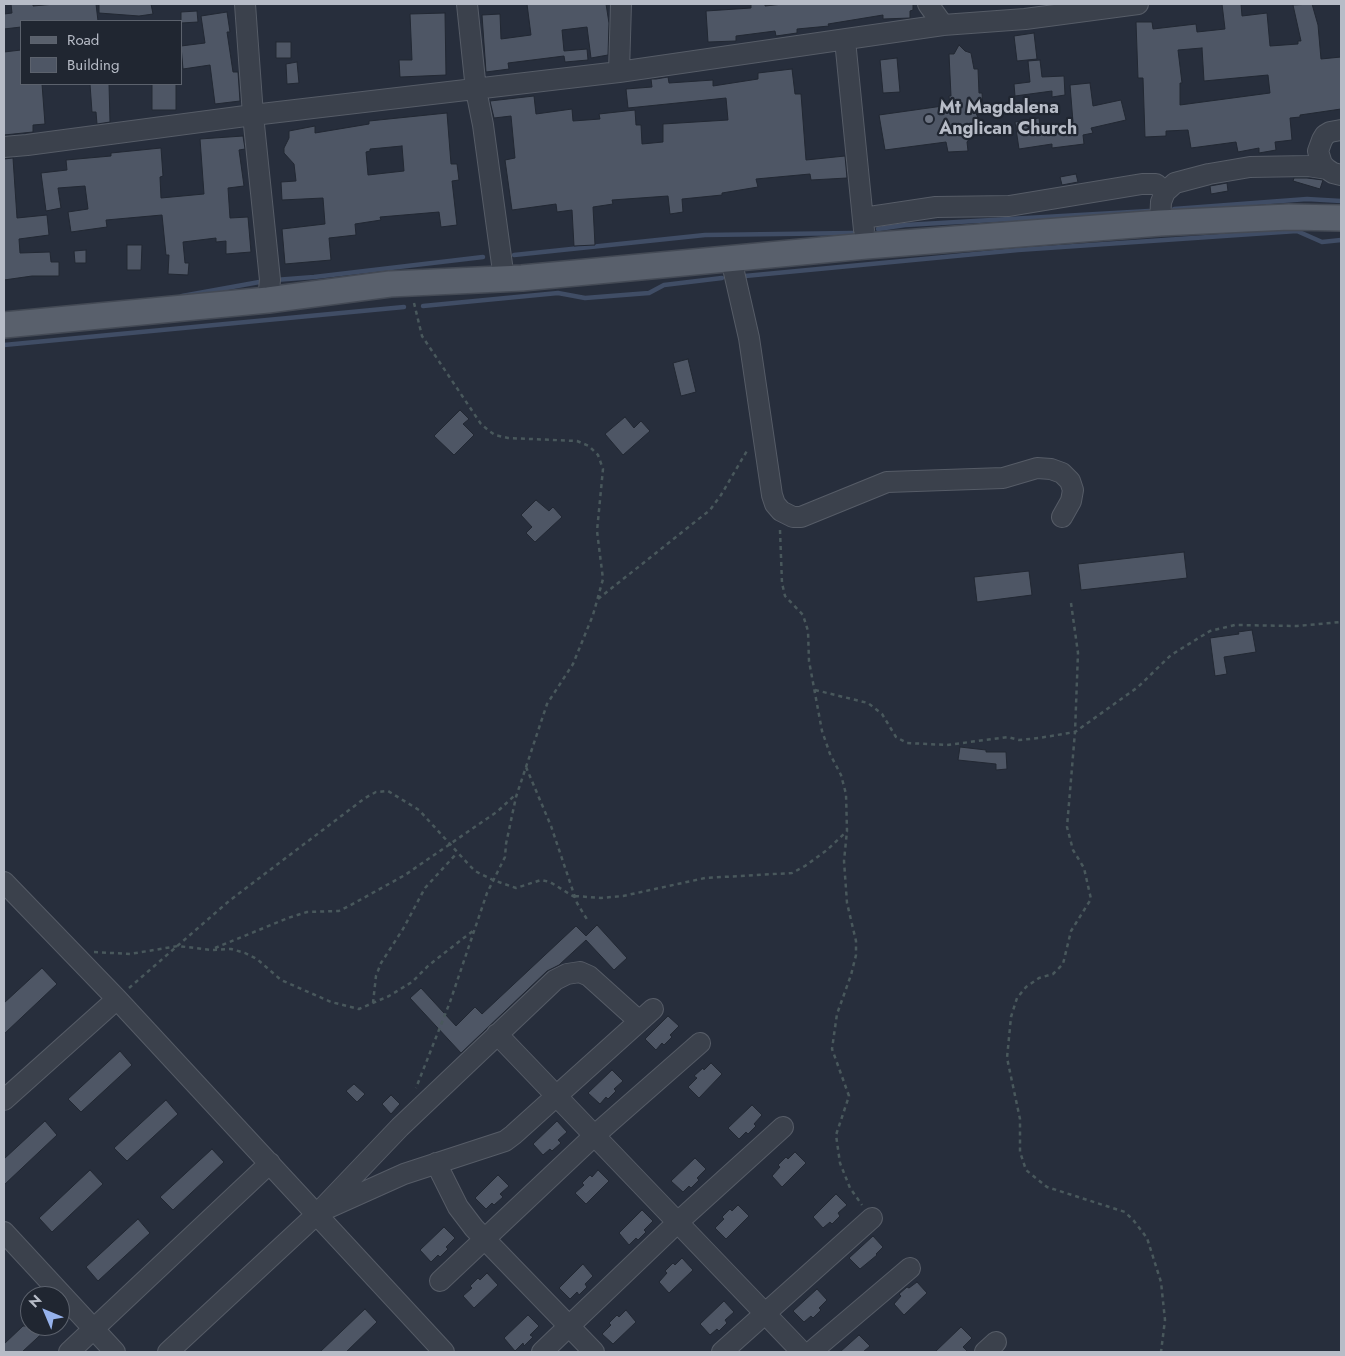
<!DOCTYPE html>
<html>
<head>
<meta charset="utf-8">
<style>
	body { margin:0 }
	#map { position:relative; width:1345px; height:1356px; overflow:hidden; background:#272e3c; font-family:Jost,sans-serif }
	canvas { display:block }
	.frame { position:absolute; inset:0; border:5px solid #b7bcc7; pointer-events:none }
	.legend { position:absolute; left:20px; top:20px; width:162px; height:65px; box-sizing:border-box; background:#202631; border:1px solid #5c626d; margin:0; padding:6px 9px; list-style:none; font-size:15px; color:#b7bcc7 }
	.legend li { display:flex; align-items:center; gap:10px; height:25px }
	.legend b { width:25px; border:1px solid #5c626d }
	.north { position:absolute; left:20px; top:1286px; width:50px; height:50px; box-sizing:border-box; background:#202631; border:1px solid #5c626d; border-radius:50%; rotate:315deg; font-size:14px; font-weight:700; line-height:20px; text-align:center; color:#b7bcc7 }
	.north::after { content:''; display:block; margin:auto; width:18px; height:22px; background:#96b2ec; clip-path:polygon(50% 0,100% 100%,50% 72%,0 100%) }
</style>
</head>
<body>
<div id="map">
<canvas width="1345" height="1356"></canvas>
<div class="frame"></div>
<ul class="legend">
<li><b style="height:6px;background:#59606c"></b>Road</li>
<li><b style="height:14px;background:#4e5665"></b>Building</li>
</ul>
<div class="north">N</div>
</div>
<script>
const ctx = document.querySelector('canvas').getContext('2d');
ctx.lineJoin = 'round';
function toPath(rows) {
  const path = new Path2D();
  for (const r of rows) {
    path.moveTo(r[0], r[1]);
    for (let i = 2; i < r.length; i += 2) path.lineTo(r[i], r[i + 1]);
  }
  return path;
}
function stroke(path, color, width, dash) {
  ctx.strokeStyle = color;
  ctx.lineWidth = width;
  ctx.lineCap = dash ? 'butt' : 'round';
  ctx.setLineDash(dash || []);
  ctx.stroke(path);
}
function fillPath(path, color) {
  ctx.fillStyle = color;
  ctx.fill(path, 'evenodd');
}
function drawText(font, color, halo, rows, align = 'center') {
  ctx.font = font + ' Jost,sans-serif';
  ctx.lineWidth = 4.5;
  ctx.setLineDash([]);
  ctx.textBaseline = 'middle';
  ctx.strokeStyle = halo;
  ctx.fillStyle = color;
  for (const [text, x, y, turn = 0] of rows) {
    ctx.save();
    ctx.translate(x, y);
    ctx.rotate((+turn || 0) * Math.PI / 180);
    ctx.textAlign = isNaN(turn) ? turn : align;
    if (halo) ctx.strokeText(text, 0, 0);
    ctx.fillText(text, 0, 0);
    ctx.restore();
  }
}
const stream = toPath([
	[1174,209,1307,199,1341,201],
	[878,229,905,225,1149,211],
	[514,255,705,235,853,233],
	[745,276,1018,250,1297,231,1322,242,1341,240],
	[275,280,314,277,483,257],
	[182,296,265,281],
	[423,306,558,293,585,298,649,293,664,285,722,278],
	[4,345,404,307]
]);
const building = toPath([
	[11,4,33,4,33,6,55,4,96,4,98,21,21,21,21,27,4,29,4,14,12,13,11,4],
	[99,4,151,4,153,14,139,16,99,13,99,4],
	[527,4,606,4,609,23,608,55,591,58,587,27,562,30,564,51,587,49,588,60,565,62,564,56,508,63,509,69,486,72,482,15,500,14,501,39,531,35,527,4],
	[751,4,765,4,765,6,783,4,913,4,913,10,910,11,910,18,883,19,883,15,828,24,829,26,797,29,797,33,776,36,775,31,736,36,736,41,708,42,706,11,751,8,751,4],
	[1222,4,1241,4,1242,16,1267,13,1270,46,1298,44,1298,41,1301,41,1293,5,1312,4,1318,25,1321,59,1341,57,1341,109,1300,115,1300,117,1290,118,1292,140,1275,142,1276,150,1259,153,1259,148,1238,152,1236,142,1191,148,1188,130,1166,131,1166,136,1145,137,1143,78,1138,78,1136,22,1152,22,1153,29,1196,24,1197,32,1225,29,1222,4],
	[1202,48,1204,81,1268,75,1270,93,1180,105,1180,83,1182,83,1178,50,1202,48],
	[197,11,198,22,181,23,181,12,197,11],
	[227,12,230,32,227,32,233,72,238,72,240,101,215,104,210,65,183,69,181,46,205,43,201,16,227,12],
	[445,13,446,75,400,77,399,60,412,60,410,14,445,13],
	[1034,33,1037,59,1017,61,1014,36,1034,33],
	[276,42,291,42,291,58,276,58,276,42],
	[959,45,965,51,971,53,974,69,978,69,979,93,982,93,983,108,974,109,981,124,967,142,968,151,948,152,946,142,885,150,879,115,950,105,949,96,951,96,949,54,954,54,959,45],
	[21,50,21,84,42,84,45,124,33,125,33,132,4,135,4,52,21,50],
	[897,58,900,92,883,93,880,60,897,58],
	[1040,60,1042,77,1064,76,1065,95,1052,97,1052,91,1015,96,1014,84,1030,82,1028,61,1040,60],
	[297,62,299,83,287,84,286,64,297,62],
	[792,69,795,94,801,94,806,160,845,156,847,178,811,180,810,174,756,179,758,187,722,193,722,195,682,199,683,212,670,214,668,196,612,200,613,204,593,207,595,245,574,246,572,210,557,212,556,204,512,210,505,160,515,158,511,116,494,118,490,101,534,96,536,114,572,109,573,121,600,119,599,114,635,110,636,125,641,125,642,144,663,142,663,124,728,120,726,98,628,108,626,89,652,87,651,79,656,79,668,77,669,83,713,80,713,86,758,79,758,73,792,69],
	[1090,83,1093,106,1121,100,1126,120,1091,128,1093,133,1083,135,1084,144,1052,148,1052,144,1019,149,1015,122,1039,118,1040,126,1073,122,1070,85,1090,83],
	[90,84,109,84,110,122,97,124,96,112,92,112,90,84],
	[152,84,176,84,176,110,152,110,152,84],
	[447,113,451,164,457,164,459,180,452,181,457,225,441,227,439,212,380,217,381,220,355,224,356,235,329,238,331,260,285,264,282,229,325,224,323,198,282,200,281,182,296,181,294,164,284,153,284,148,289,138,289,131,315,126,315,133,369,124,369,121,447,113],
	[402,146,404,171,368,175,366,152,370,151,370,149,402,146],
	[243,136,245,149,239,150,244,186,228,188,230,218,248,217,251,252,226,254,226,241,216,242,216,238,183,242,185,263,189,263,188,275,168,274,169,255,166,255,162,215,106,220,107,227,71,232,68,212,88,209,85,186,58,188,61,208,46,211,41,173,67,170,66,160,111,156,111,153,161,148,163,176,160,177,161,198,204,194,200,139,243,136],
	[13,158,17,218,47,215,49,235,19,239,20,253,50,252,51,262,59,262,59,276,32,276,4,280,4,159,13,158],
	[1076,174,1078,182,1062,185,1060,177,1076,174],
	[1294,178,1307,178,1323,180,1320,189,1293,181,1294,178],
	[1227,183,1228,191,1211,194,1210,186,1227,183],
	[127,245,142,245,141,270,127,270,127,245],
	[86,250,86,263,75,263,74,251,86,250],
	[688,359,696,392,681,396,673,363,688,359],
	[460,410,469,419,463,424,474,435,454,455,434,436,460,410],
	[625,417,634,428,641,421,650,431,623,455,605,434,625,417],
	[536,500,549,511,553,507,562,517,535,542,526,533,532,527,521,515,536,500],
	[1184,552,1187,578,1081,590,1078,564,1184,552],
	[1029,571,1032,595,977,602,974,577,1029,571],
	[1252,630,1256,652,1224,657,1227,674,1215,676,1210,638,1239,634,1238,632,1252,630],
	[960,747,986,750,986,752,1006,752,1007,769,996,770,996,764,958,760,960,747],
	[597,925,627,958,614,970,586,940,559,965,547,971,461,1053,410,998,421,988,456,1026,475,1007,482,1014,576,926,586,936,597,925],
	[42,968,57,984,4,1034,4,1003,42,968],
	[668,1016,679,1026,670,1035,672,1037,664,1045,662,1043,656,1050,645,1039,668,1016],
	[120,1051,132,1065,81,1112,68,1099,120,1051],
	[711,1063,722,1074,699,1098,688,1087,697,1078,694,1076,703,1068,704,1070,711,1063],
	[612,1070,623,1081,614,1089,616,1091,608,1099,606,1097,600,1104,588,1093,612,1070],
	[354,1084,365,1094,357,1102,346,1091,354,1084],
	[391,1095,400,1104,391,1114,382,1104,391,1095],
	[166,1100,178,1114,127,1161,114,1148,166,1100],
	[752,1105,762,1115,754,1124,756,1126,748,1134,746,1132,739,1139,728,1128,752,1105],
	[45,1121,57,1135,4,1185,4,1159,45,1121],
	[557,1121,567,1132,558,1140,561,1143,552,1151,550,1149,543,1155,533,1144,557,1121],
	[212,1149,224,1162,173,1210,160,1197,212,1149],
	[795,1152,806,1163,782,1187,772,1176,780,1167,778,1165,786,1157,788,1159,795,1152],
	[695,1158,706,1169,697,1178,699,1180,691,1188,689,1186,683,1192,671,1181,695,1158],
	[90,1170,103,1184,52,1232,39,1218,90,1170],
	[598,1170,609,1181,586,1204,575,1193,584,1185,582,1183,590,1175,592,1177,598,1170],
	[498,1175,509,1186,500,1194,503,1197,494,1205,492,1203,486,1209,475,1198,498,1175],
	[836,1194,847,1205,838,1213,840,1216,832,1224,830,1222,823,1228,813,1217,836,1194],
	[738,1205,749,1216,726,1239,715,1228,724,1219,722,1217,730,1209,732,1211,738,1205],
	[642,1210,653,1221,644,1230,646,1232,638,1240,636,1238,629,1245,619,1233,642,1210],
	[138,1219,150,1233,98,1281,86,1267,138,1219],
	[444,1227,455,1238,446,1247,448,1249,440,1257,438,1255,431,1262,420,1250,444,1227],
	[873,1236,883,1247,876,1254,877,1255,860,1269,849,1258,873,1236],
	[682,1258,693,1270,669,1293,659,1282,667,1273,665,1271,673,1263,675,1265,682,1258],
	[583,1264,593,1276,585,1284,587,1287,579,1295,577,1292,570,1299,559,1288,583,1264],
	[487,1273,498,1285,474,1308,463,1296,472,1288,470,1286,478,1278,480,1280,487,1273],
	[917,1282,927,1293,904,1315,894,1304,901,1296,899,1294,907,1287,909,1288,917,1282],
	[817,1289,827,1300,819,1308,821,1310,813,1318,811,1316,804,1322,793,1311,817,1289],
	[724,1301,734,1312,725,1320,727,1323,719,1331,717,1329,710,1335,700,1324,724,1301],
	[365,1309,377,1322,346,1352,320,1352,365,1309],
	[626,1310,636,1322,613,1344,602,1334,611,1325,609,1323,617,1315,619,1317,626,1310],
	[528,1315,539,1326,530,1335,533,1337,524,1346,523,1343,515,1351,504,1338,528,1315],
	[23,1326,50,1326,22,1352,4,1352,4,1344,23,1326],
	[961,1327,972,1338,963,1347,968,1352,935,1352,961,1327],
	[859,1335,870,1346,863,1352,840,1352,859,1335]
]);
const path = toPath([
	[414,303,422,336,481,424,488,430,495,435,508,438,577,441,589,446,598,455,603,469,597,531,603,579,593,615,573,664,547,704,516,797,506,844,505,857,487,893,450,1002,416,1088],
	[780,530,782,583,785,596,803,615,808,631,809,661,822,731,830,754,841,775,846,794,847,831,844,861,847,903,856,941,856,955,851,975,837,1014,832,1049,849,1096,836,1135,840,1163,850,1188,862,1205],
	[598,599,710,510,721,495,748,449],
	[1071,603,1078,653,1075,732,1067,827,1073,850,1084,868,1091,899,1071,931,1063,964,1053,974,1039,978,1026,987,1017,998,1011,1017,1007,1058,1020,1119,1020,1152,1026,1170,1047,1187,1125,1212,1134,1221,1147,1238,1161,1282,1165,1320,1161,1352],
	[815,690,868,703,882,714,896,737,907,743,947,745,1008,737,1019,740,1039,738,1075,732,1138,687,1171,655,1210,631,1235,625,1297,626,1341,622],
	[526,767,551,826,577,903,588,921],
	[575,896,601,898,623,896,705,878,792,873,805,866,827,850,847,831],
	[215,948,288,918,307,912,339,911,349,906,405,875,498,811,516,794],
	[94,952,130,954,178,946,211,950,231,949,245,953,257,959,281,980,331,1002,359,1009,389,996,412,982,429,965,474,930],
	[129,988,229,901,365,798,376,792,388,791,419,810,470,866,475,871,493,880,516,888,541,880,550,882,576,898],
	[373,1003,376,976,381,963,403,929,425,888,457,853]
]);
const minor = toPath([
	[245,4,253,115,270,280,268,300],
	[467,4,476,90,483,125,504,279],
	[928,4,943,25],
	[845,40,864,230],
	[619,72,621,4],
	[1341,130,1330,132,1325,135,1322,140,1318,151,1322,164,1327,169,1333,173,1341,175],
	[4,147,27,145,253,115,619,72,943,25,1025,19,1138,4],
	[863,218,936,207,1009,206,1142,184,1156,184,1165,192],
	[1160,223,1161,202,1165,192,1175,183,1209,174,1250,167,1308,166,1327,169],
	[731,259,749,338,772,495,775,504,781,511,793,517,801,517,887,482,1003,478,1037,468,1051,469,1062,473,1070,481,1073,490,1071,501,1062,517],
	[4,882,117,999,444,1352],
	[497,1034,802,1352],
	[4,1100,117,999],
	[436,1163,458,1207,474,1228,594,1352],
	[326,1209,404,1174,505,1141,513,1135,653,1009],
	[4,1232,115,1352],
	[440,1281,595,1135,700,1043],
	[69,1352,270,1163],
	[168,1352,317,1214,400,1127,555,980,567,974,580,972,589,976,639,1021],
	[542,1352,678,1222,783,1127],
	[722,1352,872,1218],
	[811,1352,910,1268],
	[985,1352,996,1342]
]);
const major = toPath([
	[4,325,268,300,390,284,522,278,866,246,1160,223,1289,217,1341,218]
]);
const markers = [
	[929,119,5,"#6b7280"]
];
const poiNames = [
	["Mt Magdalena",939,109],
	["Anglican Church",939,130]
];
stroke(stream, '#404d65', 4.5);
fillPath(building, '#4e5665');
stroke(building, '#222833', 1);
stroke(minor, '#565c67', 22);
stroke(major, '#444a55', 28);
stroke(path, '#49585c', 2.5, [4, 4]);
stroke(minor, '#3b414c', 20);
stroke(major, '#59606c', 25);
for (const [x, y, r, color] of markers) {
  const dot = new Path2D();
  dot.arc(x, y, r, 0, 2 * Math.PI);
  ctx.fillStyle = color;
  ctx.fill(dot);
  stroke(dot, '#202631', 2);
}
drawText('bold 18px', '#b7bcc7', '#202631', poiNames, 'left');
</script>
</body>
</html>
